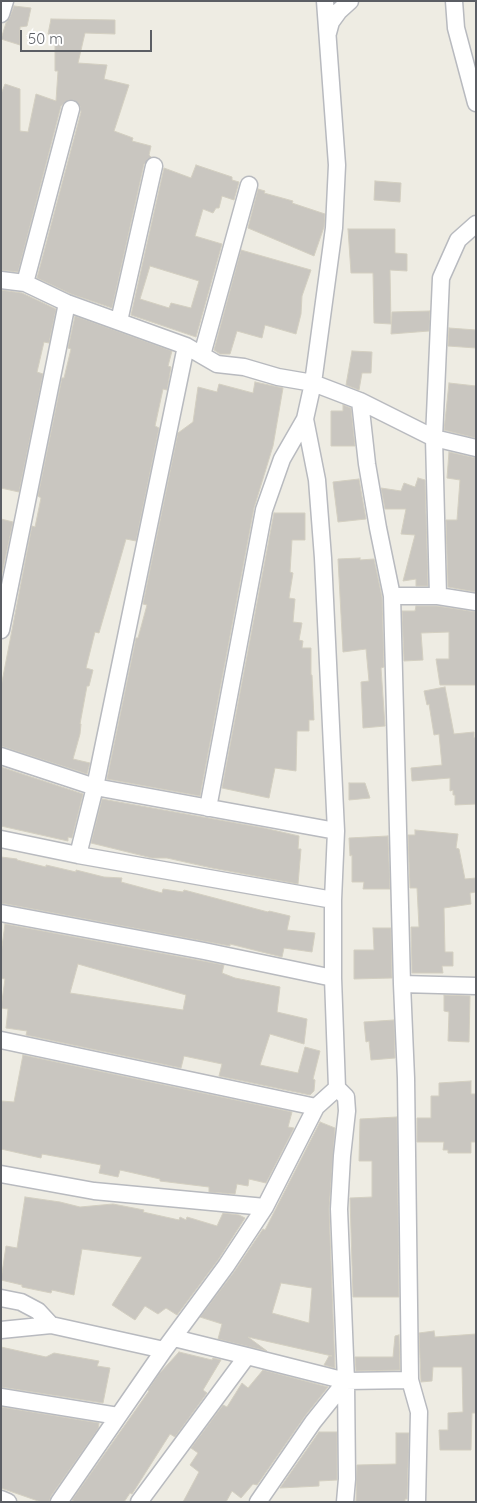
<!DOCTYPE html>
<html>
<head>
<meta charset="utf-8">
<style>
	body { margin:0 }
	#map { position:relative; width:477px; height:1503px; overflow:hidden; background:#eeece3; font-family:Quicksand,sans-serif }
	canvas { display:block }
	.frame { position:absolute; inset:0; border:2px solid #5b5e64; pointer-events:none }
	.scale { position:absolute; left:20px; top:30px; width:132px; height:22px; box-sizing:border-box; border:2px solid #5b5e64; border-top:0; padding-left:6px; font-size:15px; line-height:18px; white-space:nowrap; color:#5b5e64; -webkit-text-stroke:4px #fff; paint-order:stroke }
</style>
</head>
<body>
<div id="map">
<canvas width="477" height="1503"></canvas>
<div class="frame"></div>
<div class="scale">50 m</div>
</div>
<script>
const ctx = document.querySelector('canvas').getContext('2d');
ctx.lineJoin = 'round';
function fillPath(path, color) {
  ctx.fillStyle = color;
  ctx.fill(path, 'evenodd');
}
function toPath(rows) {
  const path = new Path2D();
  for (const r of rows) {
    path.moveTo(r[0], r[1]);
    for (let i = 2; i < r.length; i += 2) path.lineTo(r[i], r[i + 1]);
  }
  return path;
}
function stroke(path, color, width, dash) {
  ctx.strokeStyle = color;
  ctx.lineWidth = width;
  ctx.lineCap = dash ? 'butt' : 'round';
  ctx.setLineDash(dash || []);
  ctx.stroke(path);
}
const building = toPath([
	[14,6,31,8,27,26,20,27,20,45,1,39,6,23,10,17,14,6],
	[51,19,115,20,115,34,85,33,78,63,107,65,104,79,129,85,114,131,133,138,132,141,151,146,149,155,151,157,144,164,112,308,71,294,37,278,81,112,80,106,74,100,68,100,61,106,18,272,1,270,1,94,5,84,20,89,20,131,28,132,36,94,56,101,58,71,55,71,55,35,48,34,51,19],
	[196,165,232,177,232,180,239,182,234,200,222,196,219,208,216,208,213,213,203,209,195,236,222,244,196,337,131,315,164,168,191,178,196,165],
	[150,266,199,281,191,308,171,303,169,308,140,299,150,266],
	[375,181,401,183,400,202,374,200,375,181],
	[258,189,265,191,264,193,293,201,292,203,325,214,324,227,314,256,248,228,258,189],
	[348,229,395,229,395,253,407,254,407,271,390,270,391,324,374,323,373,273,351,273,348,229],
	[241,250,311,270,302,296,301,314,296,334,265,325,262,338,237,331,230,354,220,354,214,350,241,250],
	[1,290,22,293,56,309,49,343,44,342,37,372,43,374,19,492,1,488,1,290],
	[430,311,429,331,391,334,392,312,430,311],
	[75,316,172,351,168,366,171,367,167,390,163,389,155,426,159,428,136,541,126,539,99,633,95,632,86,668,93,670,89,686,87,686,80,724,81,724,80,734,73,759,90,763,87,774,1,746,1,687,32,526,35,527,41,498,38,496,62,378,64,378,71,349,68,348,75,316],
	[449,328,476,330,476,348,448,346,449,328],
	[352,351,372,352,371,373,362,373,359,390,346,385,352,351],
	[255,382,283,388,273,446,254,508,200,796,107,779,136,638,138,638,147,605,143,604,178,433,193,422,198,387,217,392,219,384,253,393,255,382],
	[449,383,476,386,476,438,444,430,449,383],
	[343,405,351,408,355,446,331,446,331,411,343,411,343,405],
	[449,452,476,458,476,592,448,587,446,520,457,520,460,480,447,478,449,452],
	[418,478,425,480,428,586,416,586,416,579,403,581,415,535,401,534,406,509,385,509,381,488,401,491,404,483,415,487,418,478],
	[359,479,366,519,338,522,333,482,359,479],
	[274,513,305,513,305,540,292,540,290,572,293,573,289,598,295,599,293,622,302,623,299,640,303,641,302,648,311,648,311,675,312,675,314,720,309,720,309,731,297,731,296,771,275,768,269,798,222,788,274,513],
	[1,519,13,522,1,578,1,519],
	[360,558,360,560,374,559,382,597,384,667,381,668,385,726,363,728,361,682,369,681,366,649,343,652,338,559,360,558],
	[416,606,437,606,476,612,476,685,440,685,436,659,449,659,449,632,421,633,423,660,404,661,402,611,415,611,416,606],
	[445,687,454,734,474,732,474,738,476,737,476,804,455,805,455,795,453,795,453,790,450,791,450,778,412,781,411,768,442,765,439,734,434,735,429,704,427,705,424,691,445,687],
	[1,767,83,794,72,838,68,837,68,841,1,826,1,767],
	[349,783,365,783,370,798,349,800,349,783],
	[102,799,264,828,299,836,298,849,301,849,298,884,212,868,167,858,152,858,91,843,102,799],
	[415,830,458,834,456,848,459,849,465,879,476,878,476,892,470,893,471,904,444,908,445,952,453,952,453,966,442,966,443,973,412,973,411,927,419,927,417,888,410,888,408,835,415,835,415,830],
	[388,836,390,889,363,889,364,882,352,882,352,855,350,856,349,838,388,836],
	[1,857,17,859,17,860,46,867,46,865,76,872,76,870,104,877,122,878,121,882,162,893,163,889,183,892,184,890,268,912,269,911,290,916,287,930,315,933,312,952,284,948,282,957,230,944,230,946,1,903,1,857],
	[5,924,224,965,222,973,235,978,280,987,277,1012,307,1019,304,1044,270,1034,260,1065,298,1073,305,1047,320,1051,313,1079,315,1080,314,1091,310,1095,219,1076,222,1064,184,1056,181,1068,26,1035,27,1031,6,1028,8,1009,1,1008,5,979,1,978,1,954,5,924],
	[78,964,186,995,183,1010,70,993,78,964],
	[373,928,391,928,392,978,354,979,354,950,374,950,373,928],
	[444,995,470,996,469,1042,448,1041,449,1012,444,1011,444,995],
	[394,1020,395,1058,371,1060,369,1041,366,1042,364,1022,394,1020],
	[23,1055,292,1112,288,1127,294,1128,266,1183,249,1179,248,1186,237,1184,235,1194,209,1192,209,1187,160,1181,160,1179,120,1170,118,1177,99,1173,101,1165,70,1159,42,1154,41,1158,1,1149,1,1101,14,1102,23,1055],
	[471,1081,471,1094,476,1094,476,1142,471,1142,471,1153,448,1153,448,1150,443,1150,444,1142,417,1142,417,1118,431,1118,431,1096,439,1096,439,1083,471,1081],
	[397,1117,399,1297,353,1297,350,1198,372,1197,372,1161,359,1161,360,1119,397,1117],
	[320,1122,335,1128,329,1209,335,1368,324,1365,329,1356,332,1356,248,1337,267,1351,218,1339,222,1324,200,1317,234,1272,263,1229,265,1230,320,1122],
	[281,1283,312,1288,309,1323,272,1313,281,1283],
	[25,1197,60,1202,80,1207,113,1204,144,1210,143,1212,179,1220,180,1217,186,1220,187,1217,217,1226,223,1213,239,1215,245,1218,218,1260,177,1315,166,1308,158,1314,145,1306,135,1320,112,1305,142,1257,82,1249,74,1295,52,1290,51,1293,22,1287,22,1285,1,1280,6,1246,17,1248,25,1197],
	[434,1331,435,1337,476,1334,476,1413,472,1413,471,1450,440,1450,439,1430,448,1430,448,1413,463,1412,462,1367,433,1367,432,1381,421,1382,419,1333,434,1331],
	[399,1335,400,1370,356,1371,355,1357,393,1357,395,1336,399,1335],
	[1,1347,46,1357,54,1353,99,1361,97,1366,110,1368,103,1403,1,1387,1,1347],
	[179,1352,212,1360,213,1358,221,1360,203,1390,207,1393,175,1437,170,1434,132,1494,130,1493,124,1502,75,1502,72,1500,149,1391,148,1390,159,1374,179,1352],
	[263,1370,328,1387,305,1416,257,1485,253,1484,241,1498,232,1491,226,1502,183,1502,199,1472,190,1465,198,1453,191,1448,223,1405,227,1407,242,1383,248,1388,263,1370],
	[1,1407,99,1423,98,1429,51,1496,49,1502,41,1502,1,1488,1,1407],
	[319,1432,337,1432,337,1480,319,1481,319,1486,280,1488,319,1432],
	[396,1433,409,1433,407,1499,405,1499,405,1502,356,1502,357,1465,396,1464,396,1433]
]);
const street = toPath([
	[325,1,337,165,334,228,313,383,305,419,317,480,323,558,336,831,333,900,333,978,337,1088,346,1097,347,1111,342,1156,339,1209,346,1381,347,1479,345,1502],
	[454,1,456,28,476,103],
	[1,14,5,1],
	[328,33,331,22,339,11,350,1],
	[1,280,25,283,67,303,186,346,217,364,244,367,278,377,313,383,360,401,434,438,476,448],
	[25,283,71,109],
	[119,321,154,166],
	[202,355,249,185],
	[360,401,367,464,378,528,392,596,402,984,406,1078,410,1380,419,1412,417,1502],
	[392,596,438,596,476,602],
	[438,596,434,438,441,278,458,240,476,224],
	[1,630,67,303],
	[1,756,95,787,336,831],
	[208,808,264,510,282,459,305,419],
	[1,839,78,855,333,900],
	[78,855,95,787,186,346],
	[1,913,204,951,333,978],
	[402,984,476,986],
	[1,1040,316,1107],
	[1,1174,94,1191,265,1207],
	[1,1298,21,1302,38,1311,51,1325],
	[1,1330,51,1325,164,1350],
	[174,1338,247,1356],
	[1,1397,118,1416],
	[1,1499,8,1502],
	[59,1502,164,1350,226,1266,265,1207,316,1107,337,1088],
	[139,1502,247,1356,346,1381,410,1380],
	[258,1502,313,1422,346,1381]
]);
fillPath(building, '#c9c6c0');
stroke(building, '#d3cfc1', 1);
stroke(street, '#b8babf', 19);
stroke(street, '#fff', 16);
</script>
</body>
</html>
